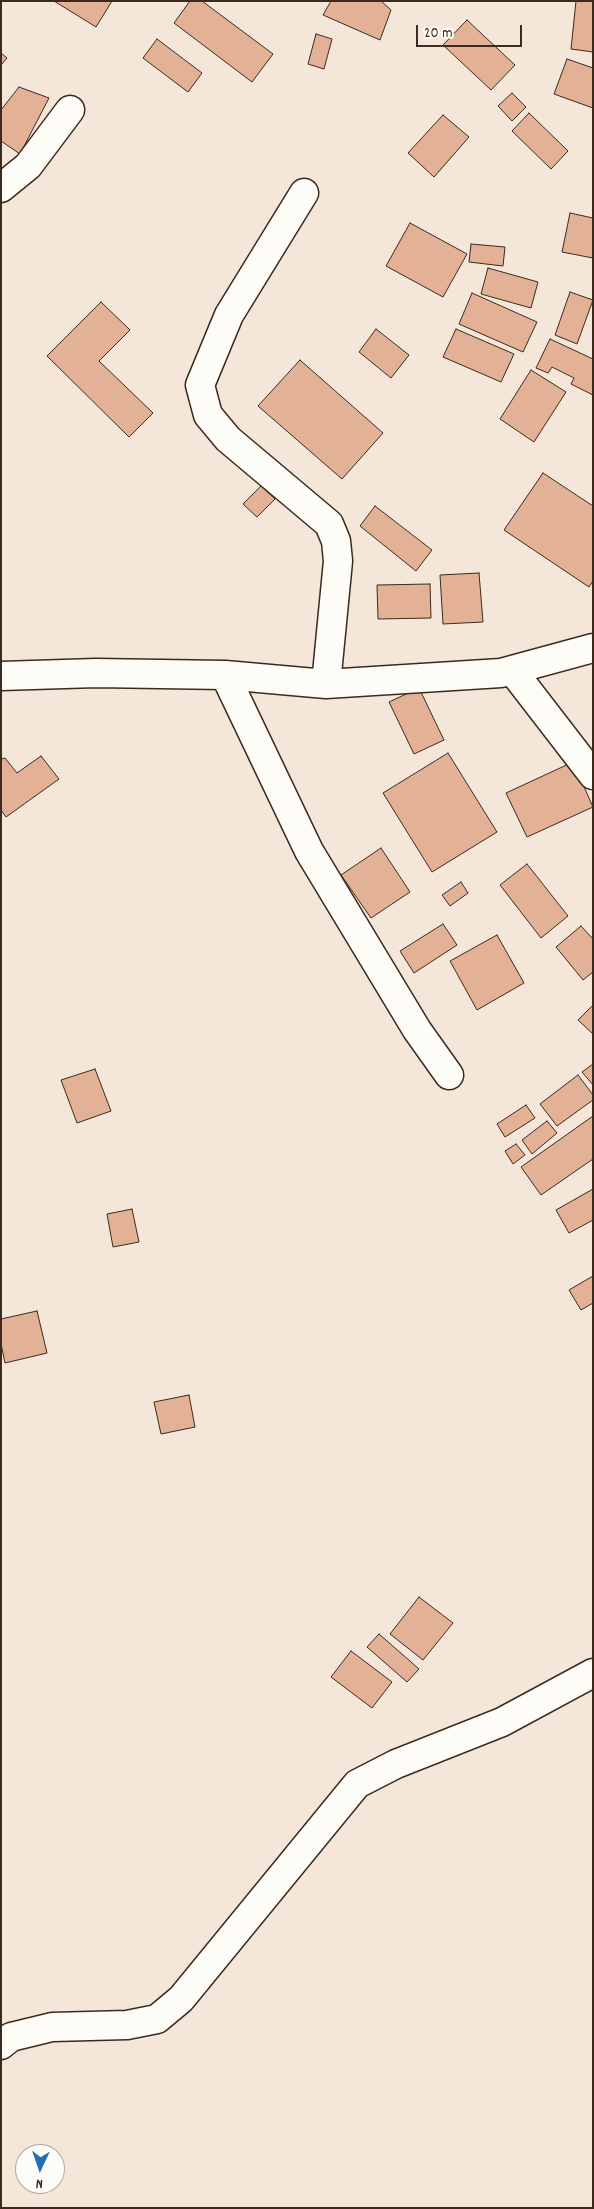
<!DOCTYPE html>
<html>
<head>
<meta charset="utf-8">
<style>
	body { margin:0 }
	#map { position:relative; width:594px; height:2209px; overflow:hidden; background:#f5e6da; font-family:Dekko,sans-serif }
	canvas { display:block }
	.frame { position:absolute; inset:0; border:2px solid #3b2a1e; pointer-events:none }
	.north { position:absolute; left:15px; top:2144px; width:50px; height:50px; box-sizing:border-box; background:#fdfcf7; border:1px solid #afa8a0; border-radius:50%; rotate:183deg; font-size:14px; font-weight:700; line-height:20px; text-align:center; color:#3b2a1e }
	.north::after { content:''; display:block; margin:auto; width:18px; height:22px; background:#1f6fb2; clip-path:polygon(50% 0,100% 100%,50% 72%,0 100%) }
	.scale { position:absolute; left:416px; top:25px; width:106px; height:22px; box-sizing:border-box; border:2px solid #3b2a1e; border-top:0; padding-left:6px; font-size:15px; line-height:18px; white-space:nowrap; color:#3b2a1e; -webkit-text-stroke:4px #fdfcf7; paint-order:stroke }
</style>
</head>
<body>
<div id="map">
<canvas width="594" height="2209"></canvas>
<div class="frame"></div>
<div class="north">N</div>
<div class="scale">20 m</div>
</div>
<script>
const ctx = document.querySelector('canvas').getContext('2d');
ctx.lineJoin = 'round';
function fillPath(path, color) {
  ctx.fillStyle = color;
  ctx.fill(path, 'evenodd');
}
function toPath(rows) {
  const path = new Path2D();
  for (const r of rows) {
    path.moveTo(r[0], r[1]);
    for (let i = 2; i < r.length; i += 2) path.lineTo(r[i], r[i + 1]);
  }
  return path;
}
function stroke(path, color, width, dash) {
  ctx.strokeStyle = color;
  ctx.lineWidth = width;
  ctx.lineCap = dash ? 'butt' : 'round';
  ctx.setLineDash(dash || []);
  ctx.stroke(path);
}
const building = toPath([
	[54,1,112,1,96,27,54,1],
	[190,1,202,1,273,54,252,82,174,23,190,1],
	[331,1,381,1,391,10,380,40,323,15,331,1],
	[576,1,593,1,593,52,571,49,576,1],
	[467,20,515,65,491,90,443,45,467,20],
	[316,34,332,39,324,69,308,64,316,34],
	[157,39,202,73,188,92,143,58,157,39],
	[1,53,7,58,1,65,1,53],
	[567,59,593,68,593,108,554,94,567,59],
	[19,87,49,98,20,154,1,141,1,110,19,87],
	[512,93,526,107,512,121,498,106,512,93],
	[529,113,568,151,551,169,512,131,529,113],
	[443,115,469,137,434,177,408,153,443,115],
	[570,213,593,218,593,258,562,252,570,213],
	[410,223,467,254,443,297,386,266,410,223],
	[471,244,505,247,503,266,469,262,471,244],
	[488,268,538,282,531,308,481,294,488,268],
	[570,292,593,300,577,344,555,335,570,292],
	[472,293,537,322,523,352,459,324,472,293],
	[101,302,130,330,99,361,153,413,129,437,47,356,101,302],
	[376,329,409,355,391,378,359,352,376,329],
	[456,329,514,354,501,382,443,357,456,329],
	[550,339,593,359,593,395,571,384,574,378,552,367,548,373,536,368,550,339],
	[300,360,383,433,342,479,258,406,300,360],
	[531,370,566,392,534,442,500,419,531,370],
	[543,473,593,506,593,581,589,587,504,530,543,473],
	[261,486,275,499,257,517,243,504,261,486],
	[375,506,432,550,416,571,360,526,375,506],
	[479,573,483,622,443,624,440,575,479,573],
	[430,584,431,618,378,619,377,585,430,584],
	[419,688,444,740,414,754,389,702,419,688],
	[448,753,497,832,432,872,383,793,448,753],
	[41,756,59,779,6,817,1,810,1,759,5,758,17,773,41,756],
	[573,762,593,807,527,837,506,793,573,762],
	[381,848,410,892,371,918,341,875,381,848],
	[527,864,568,916,541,938,500,885,527,864],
	[461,882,468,893,450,906,442,895,461,882],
	[443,924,457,945,414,973,400,951,443,924],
	[581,926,593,939,593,972,583,980,556,947,581,926],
	[497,935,524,983,477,1010,450,961,497,935],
	[593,1005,593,1034,578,1020,593,1005],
	[593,1064,593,1085,582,1072,593,1064],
	[95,1069,111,1111,77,1123,61,1080,95,1069],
	[578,1075,593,1095,593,1100,557,1126,540,1104,578,1075],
	[526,1105,535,1118,505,1137,497,1124,526,1105],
	[593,1116,593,1159,541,1195,521,1167,593,1116],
	[547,1121,557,1133,532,1154,522,1140,547,1121],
	[516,1144,525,1155,513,1164,505,1151,516,1144],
	[593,1189,593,1220,569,1233,556,1210,593,1189],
	[132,1209,139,1242,113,1247,107,1214,132,1209],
	[593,1276,593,1303,581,1310,569,1290,593,1276],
	[37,1311,47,1353,5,1363,1,1344,1,1319,37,1311],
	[189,1395,195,1427,161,1434,154,1402,189,1395],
	[419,1597,453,1623,423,1660,390,1634,419,1597],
	[379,1634,419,1669,407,1682,367,1647,379,1634],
	[351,1651,392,1682,372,1708,331,1677,351,1651]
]);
const minor = toPath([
	[1,188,28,166,70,110],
	[304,193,229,315,200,385,208,415,228,439,329,524,336,541,338,561,326,684],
	[512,670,593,775],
	[225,675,309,851,417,1030,449,1075],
	[1,676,96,673,225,675,326,684,501,673,593,648],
	[1,2045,11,2037,52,2027,127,2025,157,2019,181,1999,357,1784,396,1764,502,1722,593,1673]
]);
fillPath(building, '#e3b195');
stroke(building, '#3b2a1e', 1);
stroke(minor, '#3b2a1e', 31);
stroke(minor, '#fdfcf7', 28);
</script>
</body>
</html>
